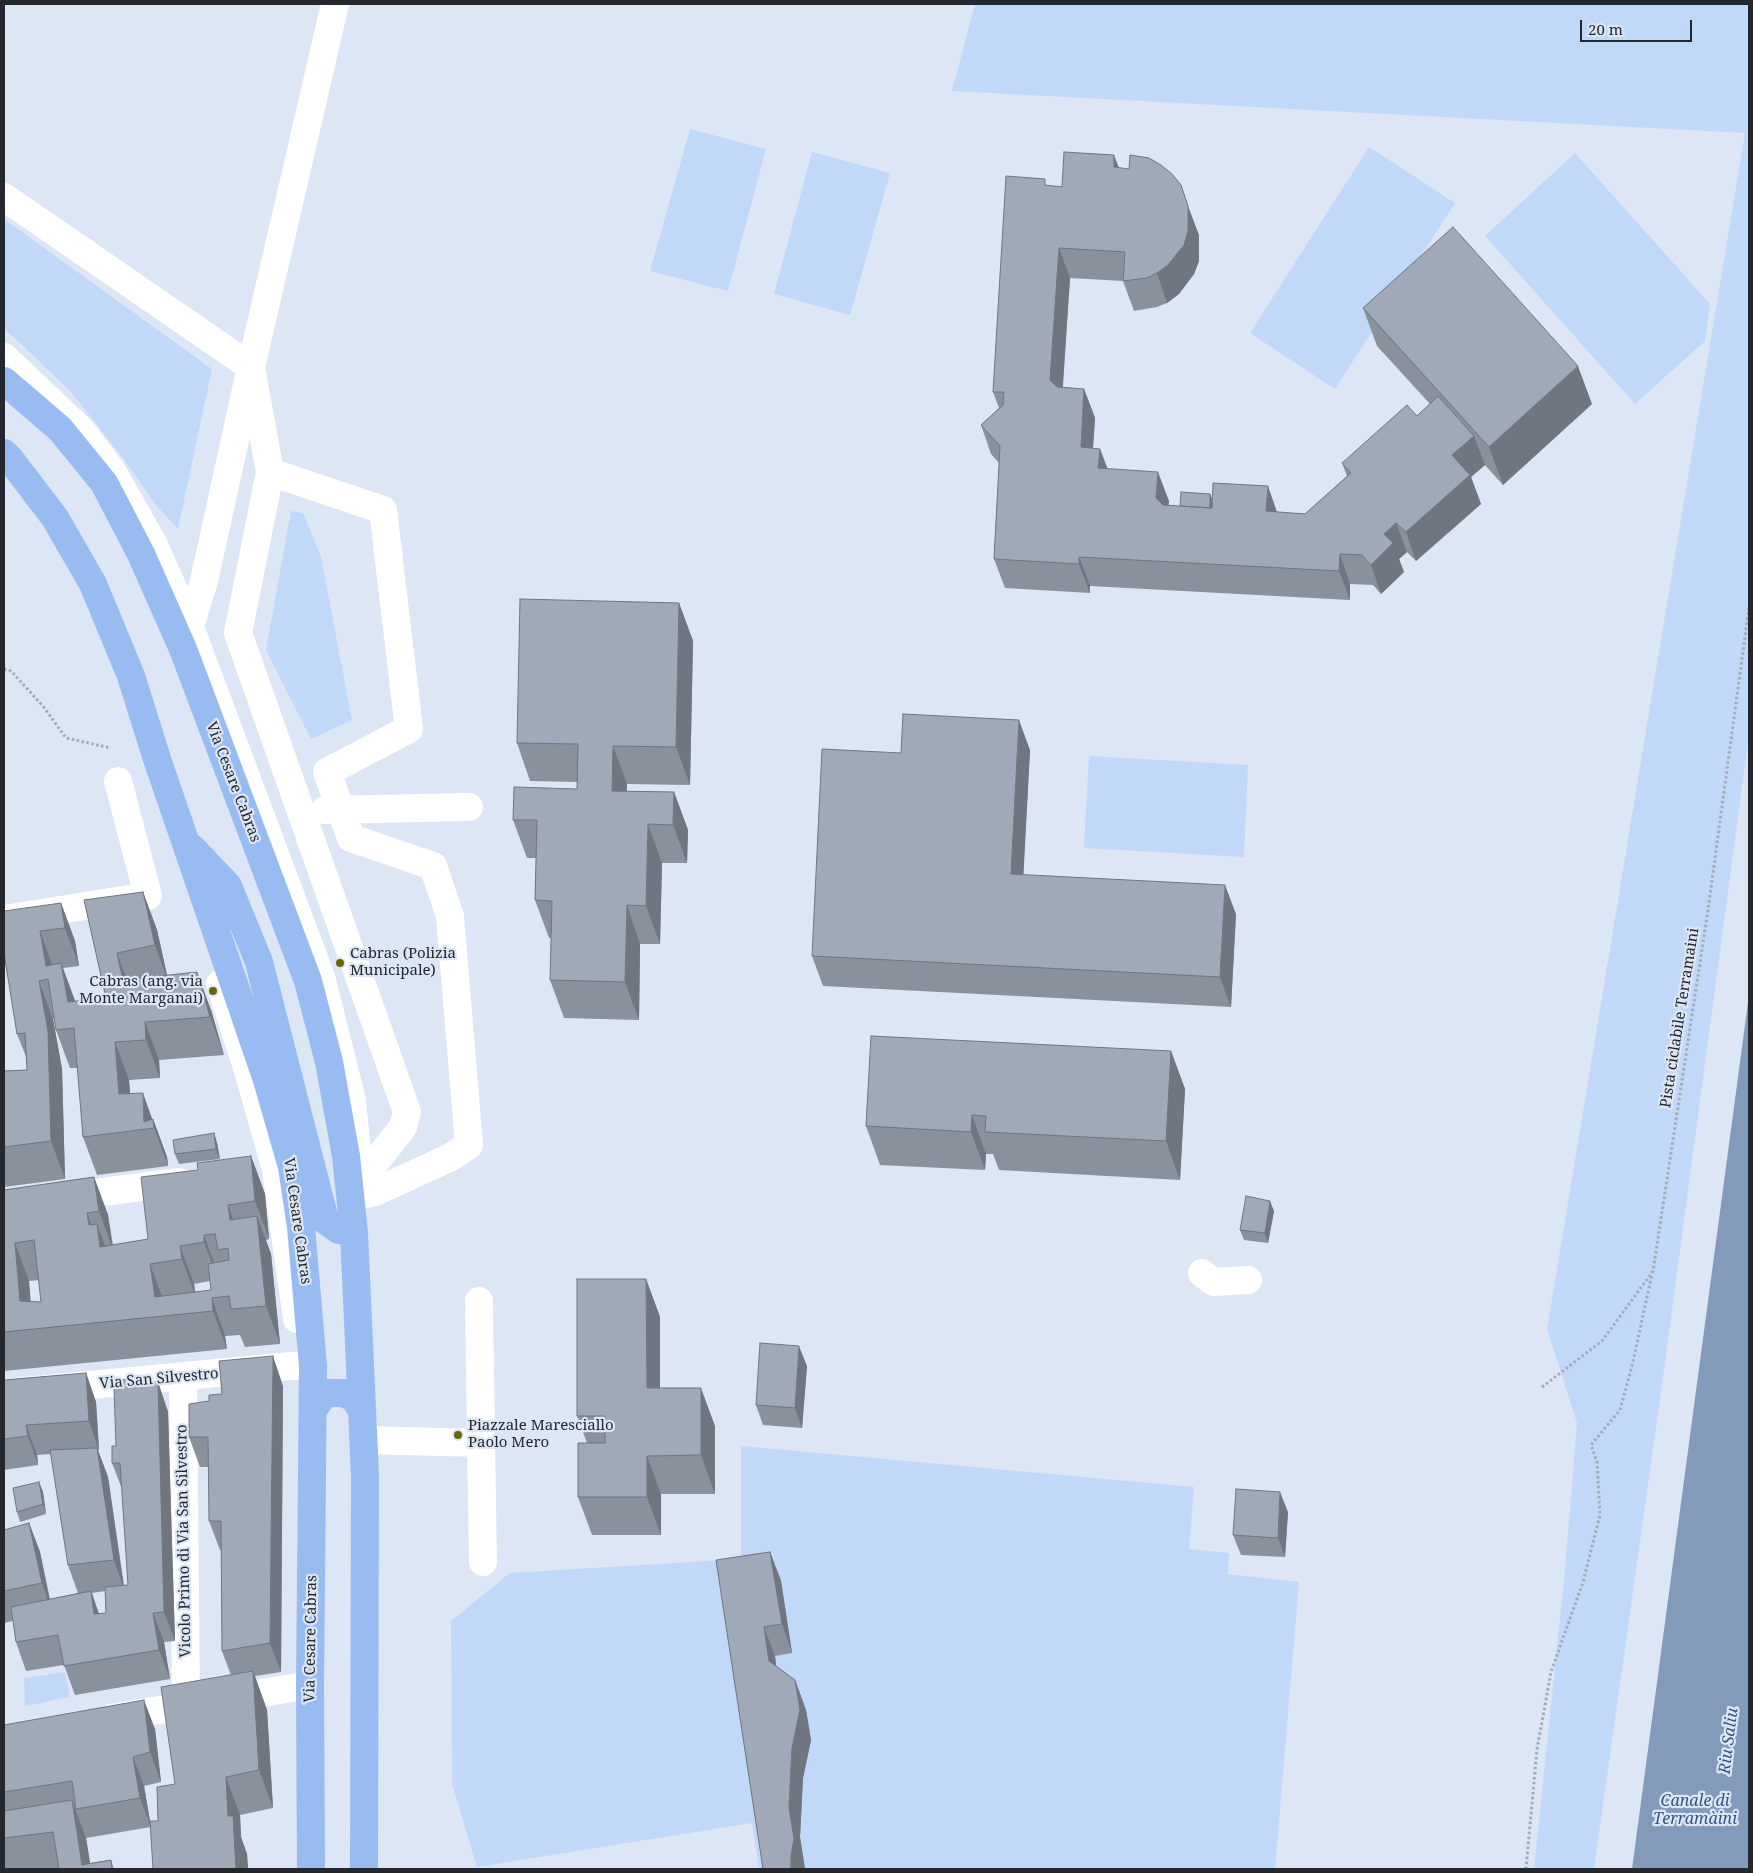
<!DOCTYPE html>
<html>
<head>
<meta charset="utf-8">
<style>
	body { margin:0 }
	#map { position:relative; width:1753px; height:1873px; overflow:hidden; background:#dce6f5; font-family:"Noto Serif",serif }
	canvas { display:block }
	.frame { position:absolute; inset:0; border:5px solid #24272d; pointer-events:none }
	.scale { position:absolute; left:1580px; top:20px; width:112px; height:22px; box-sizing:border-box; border:2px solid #24272d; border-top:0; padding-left:6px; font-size:15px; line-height:18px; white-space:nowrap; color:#24272d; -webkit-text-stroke:4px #dce6f5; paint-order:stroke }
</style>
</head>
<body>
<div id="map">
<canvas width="1753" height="1873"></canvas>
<div class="frame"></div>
<div class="scale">20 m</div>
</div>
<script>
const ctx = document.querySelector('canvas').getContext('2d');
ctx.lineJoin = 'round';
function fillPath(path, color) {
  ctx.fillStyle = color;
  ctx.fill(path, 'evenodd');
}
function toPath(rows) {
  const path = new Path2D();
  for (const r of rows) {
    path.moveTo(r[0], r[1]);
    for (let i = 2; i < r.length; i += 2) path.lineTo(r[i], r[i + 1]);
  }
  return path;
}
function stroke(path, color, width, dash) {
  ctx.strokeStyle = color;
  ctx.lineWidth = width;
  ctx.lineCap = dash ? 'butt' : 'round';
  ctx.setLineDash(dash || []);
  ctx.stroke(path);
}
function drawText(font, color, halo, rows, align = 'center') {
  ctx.font = font + ' "Noto Serif",serif';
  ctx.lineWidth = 4.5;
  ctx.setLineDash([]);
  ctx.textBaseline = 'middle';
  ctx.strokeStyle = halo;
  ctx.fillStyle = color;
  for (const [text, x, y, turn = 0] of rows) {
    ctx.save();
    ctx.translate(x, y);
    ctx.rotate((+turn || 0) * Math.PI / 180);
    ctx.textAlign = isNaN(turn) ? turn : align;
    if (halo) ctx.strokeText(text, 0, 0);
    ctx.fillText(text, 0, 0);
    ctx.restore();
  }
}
const green = toPath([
	[975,4,1749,4,1749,735,1662,1385,1594,1869,1534,1869,1565,1570,1577,1423,1547,1329,1745,133,952,91],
	[690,129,766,149,728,291,650,271],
	[1369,147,1455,203,1335,389,1250,333],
	[812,152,890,173,850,315,774,294],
	[1575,153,1710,304,1705,341,1635,404,1485,236],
	[4,219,212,369,178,529,156,505,123,458,71,392,18,341,4,329],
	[291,511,303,513,321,557,352,720,311,739,266,650],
	[1089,756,1248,765,1244,857,1084,848],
	[741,1446,1194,1487,1189,1549,1229,1553,1228,1574,1299,1582,1275,1869,759,1869,752,1823,477,1867,452,1784,451,1621,510,1573,741,1559],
	[65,1672,70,1697,25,1706,24,1678]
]);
const water = toPath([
	[1749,995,1749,1869,1632,1869]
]);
const path = toPath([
	[4,669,11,671,43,706,66,738,111,748],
	[1542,1387,1602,1341,1653,1271,1708,910,1749,607],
	[1526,1869,1537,1749,1551,1672,1583,1582,1600,1515,1597,1462,1591,1445,1620,1410,1632,1366,1652,1274]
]);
const minor = toPath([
	[4,197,251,367,270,472,383,510,409,729,327,772,351,838,433,866,450,916,469,1145,451,1157,375,1192,363,1195,350,1195],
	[4,357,82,431,112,471,154,545,190,627,321,977,352,1100,358,1163],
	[270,472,238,633,407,1112,403,1127,355,1188],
	[188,633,204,581,251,367,335,4],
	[325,810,469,807],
	[4,919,148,896,118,781],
	[220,984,249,1074,276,1170,297,1319],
	[4,1205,179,1182],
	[1202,1273,1213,1282,1248,1280],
	[183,1377,186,1706],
	[4,1393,302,1365,313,1366],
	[364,1440,481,1443,479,1301],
	[481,1443,483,1562],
	[111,1718,310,1685]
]);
const major = toPath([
	[4,381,60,429,104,483,141,554,183,649,308,981,329,1062,346,1156,354,1233,365,1476,364,1869],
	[4,453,10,459,55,518,93,584,131,676,157,759,267,1080,292,1167,301,1227,313,1366,310,1685,311,1869],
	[192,848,228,886,259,962,325,1220,339,1230,354,1233],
	[313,1410,322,1397,327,1393,343,1393,354,1398,362,1411]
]);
const wall = toPath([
	[1119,168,1199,235,1199,261,1194,274,1179,294,1167,303,1157,307,1134,311,1123,281,1070,278,1063,387,1084,389,1095,418,1093,448,1100,449,1107,468,1169,501,1168,506,1180,506,1210,494,1212,499,1277,512,1305,514,1347,476,1342,463,1417,416,1430,404,1377,346,1363,308,1592,404,1503,485,1484,464,1485,465,1471,477,1481,504,1416,561,1407,552,1399,559,1404,572,1381,594,1373,585,1350,584,1350,600,1090,586,1090,593,1005,588,994,559,999,463,991,454,981,425,999,408,993,392,1048,186,1062,187],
	[679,603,693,641,690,785,627,784,626,791,674,792,688,830,687,863,662,863,660,944,640,944,639,1020,564,1018,550,980,551,938,549,938,535,900,536,858,527,858,513,820,577,789,577,782,530,781,517,743],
	[1030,750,1023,875,1236,914,1231,1007,823,986,812,956,901,753],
	[143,892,157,930,167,975,211,1010,224,1055,159,1060,160,1078,129,1080,130,1094,152,1119,153,1119,167,1157,168,1166,97,1175,83,1137,78,1068,70,1068,56,1030,55,1018,53,1019,62,1069,65,1179,4,1187,4,1071,27,1070,27,1059,17,1034,4,953,61,903,75,941,79,966,63,968,75,1001,106,998,84,900],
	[1171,1051,1185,1089,1180,1180,999,1170,993,1154,986,1154,985,1170,880,1165,866,1126],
	[214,1133,217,1143,220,1159,179,1164,175,1154],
	[251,1156,265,1194,269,1239,266,1240,271,1254,280,1344,245,1347,240,1335,225,1336,227,1349,4,1371,4,1190,94,1177,108,1215,113,1245,148,1239,198,1170],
	[39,1280,41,1302,30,1302,29,1281],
	[210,1281,211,1290,195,1292,194,1284],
	[1274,1211,1268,1243,1244,1240,1240,1230],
	[646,1279,660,1317,660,1388,715,1426,715,1494,661,1494,661,1535,592,1535,578,1497,587,1443,577,1416],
	[807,1366,802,1428,763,1425,756,1405],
	[86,1373,96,1402,99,1450,98,1450,108,1477,124,1585,128,1585,122,1489,112,1463,116,1446,121,1389,139,1382,158,1382,168,1412,175,1641,164,1642,170,1679,75,1695,64,1665,26,1671,16,1642,13,1621,4,1623,4,1530,29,1523,40,1552,50,1599,78,1593,68,1565,51,1454,37,1455,38,1465,4,1470,4,1380],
	[105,1591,106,1613,99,1614,92,1593],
	[283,1386,281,1672,255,1676,267,1710,273,1808,240,1815,241,1837,247,1854,248,1869,153,1869,158,1821,175,1784,231,1675,222,1651,221,1550,220,1550,209,1521,209,1467,200,1467,189,1437,209,1401,222,1394],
	[39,1482,43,1492,46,1514,20,1522,17,1512],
	[1288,1512,1285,1557,1241,1555,1233,1535],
	[770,1552,781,1581,792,1653,775,1656,776,1667,795,1680,806,1710,811,1740,803,1778,800,1837,805,1869,763,1869,716,1560],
	[4,1725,155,1729,161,1782,144,1786,151,1827,86,1838,90,1863,111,1860,114,1869,4,1869]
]);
const shadedWall = toPath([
	[1114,155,1125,184,1114,167],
	[1188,206,1199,235,1199,261,1194,274,1179,294,1167,303,1157,273],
	[1059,248,1070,278,1061,409,1050,380],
	[1578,366,1592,404,1503,485,1489,447],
	[1084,389,1095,418,1091,477,1081,447],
	[1474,436,1485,465,1471,477,1481,504,1416,561,1406,532,1452,455],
	[1100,449,1111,478,1098,468],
	[1158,472,1169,501,1167,527,1156,498],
	[1268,486,1278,515,1266,511],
	[1210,494,1214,504,1209,518],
	[1396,523,1407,552,1399,559,1404,572,1381,594,1371,565,1384,534],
	[1340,554,1350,584,1350,600,1339,571],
	[1079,557,1090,586,1090,593,1079,564],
	[679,603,693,641,690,785,676,747],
	[1019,720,1030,750,1022,903,1011,874],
	[613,746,627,784,626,829,612,791],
	[674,792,688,830,687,863,673,825],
	[648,824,662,863,660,944,646,906],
	[1225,885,1236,914,1231,1007,1220,977],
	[143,892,157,930,169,984,155,945],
	[61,903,75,941,79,966,65,928],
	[627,905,640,944,639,1020,625,982],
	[40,931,54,970,46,966],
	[117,953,131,991,123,980],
	[61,963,75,1001,68,1002],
	[197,972,211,1010,224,1055,210,1017],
	[39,981,53,1019,62,1069,65,1179,51,1141],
	[145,1022,159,1060,160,1078,146,1040],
	[115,1042,129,1080,133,1130,119,1094],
	[1171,1051,1185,1089,1180,1180,1166,1141],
	[143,1093,154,1124,153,1119,167,1157,168,1166,154,1128,144,1122],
	[972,1115,986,1154,985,1170,971,1132],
	[214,1133,217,1143,220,1159,216,1149],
	[251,1156,265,1194,269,1239,255,1201],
	[94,1177,108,1215,113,1250,99,1211],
	[1270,1201,1274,1211,1268,1243,1265,1233],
	[228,1205,242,1243,230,1220],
	[87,1213,101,1251,89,1225],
	[257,1216,271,1254,280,1344,266,1306],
	[97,1224,111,1262,100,1247],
	[204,1235,218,1274,218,1280,204,1242],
	[15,1243,29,1281,33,1329,20,1301],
	[180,1246,194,1284,196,1297,182,1259],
	[150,1264,164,1302,155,1297],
	[646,1279,660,1317,660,1426,647,1388],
	[212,1298,225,1336,227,1349,213,1311],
	[799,1346,807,1366,802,1428,795,1408],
	[273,1356,283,1386,281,1672,270,1643],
	[86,1373,96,1402,99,1450,89,1421],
	[158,1382,168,1412,175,1641,164,1612],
	[701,1388,715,1426,715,1494,701,1455],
	[26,1425,37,1455,38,1465,28,1436],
	[97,1448,108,1477,124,1589,114,1560],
	[647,1456,661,1494,661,1535,647,1497],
	[39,1482,43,1492,46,1514,43,1504],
	[1280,1492,1288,1512,1285,1557,1278,1538],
	[29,1523,40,1552,52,1612,42,1583],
	[770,1552,781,1581,792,1653,782,1624],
	[91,1591,101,1620,94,1614],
	[153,1613,164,1642,170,1679,159,1650],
	[764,1627,775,1656,779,1690,769,1661],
	[253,1671,267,1710,273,1808,259,1770],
	[795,1680,806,1710,811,1740,803,1778,800,1837,805,1869,791,1869,789,1807],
	[144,1700,155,1729,161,1782,150,1752],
	[133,1757,144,1786,151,1827,140,1798],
	[226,1777,240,1815,241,1837,247,1854,248,1869,236,1869,228,1816],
	[72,1800,86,1838,91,1869,82,1865]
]);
const building = toPath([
	[1064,152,1114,155,1114,167,1129,169,1130,155,1149,158,1161,165,1172,174,1181,185,1188,206,1188,231,1184,245,1168,265,1157,273,1147,278,1123,281,1125,252,1059,248,1050,380,1057,387,1084,389,1081,447,1100,449,1098,468,1158,472,1156,498,1163,505,1212,508,1213,483,1268,486,1266,511,1305,514,1351,473,1342,463,1407,405,1417,416,1438,396,1474,436,1452,455,1470,475,1406,532,1396,523,1384,534,1393,543,1371,565,1362,555,1340,554,1339,571,1079,557,1079,564,994,559,1000,446,981,425,1003,405,1004,392,993,392,1006,176,1045,179,1045,185,1062,187,1064,152],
	[1453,227,1578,366,1489,447,1363,308,1453,227],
	[1181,492,1210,494,1210,508,1180,506,1181,492],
	[520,599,679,603,676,747,613,746,612,791,674,792,673,825,648,824,646,906,627,905,625,982,550,980,552,901,535,900,537,820,513,820,514,787,577,789,578,744,517,743,520,599],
	[903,714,1019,720,1011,874,1225,885,1220,977,812,956,822,749,901,753,903,714],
	[143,892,155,945,117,953,123,980,197,972,210,1017,145,1022,146,1040,115,1042,119,1094,143,1093,144,1122,153,1119,154,1128,83,1137,74,1028,56,1030,48,979,39,981,48,1031,51,1141,4,1147,4,1071,27,1070,25,1033,17,1034,4,953,4,911,61,903,65,928,40,931,46,966,61,963,68,1002,106,998,84,900,143,892],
	[871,1036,1171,1051,1166,1141,985,1132,986,1116,972,1115,971,1132,866,1126,871,1036],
	[214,1133,216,1149,175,1154,173,1140,214,1133],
	[251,1156,255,1201,228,1205,230,1220,257,1216,266,1306,231,1309,229,1296,212,1298,213,1311,4,1332,4,1190,94,1177,99,1211,87,1213,89,1225,97,1224,100,1247,148,1239,141,1177,198,1170,197,1163,251,1156],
	[215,1234,218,1250,228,1248,229,1260,208,1264,211,1290,155,1297,150,1264,182,1259,180,1246,204,1242,204,1235,215,1234],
	[34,1240,41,1302,20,1301,15,1243,34,1240],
	[1246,1196,1270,1201,1265,1233,1240,1230,1246,1196],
	[577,1279,646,1279,647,1388,701,1388,701,1455,647,1456,647,1497,578,1497,578,1443,605,1443,605,1416,577,1416,577,1279],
	[760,1343,799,1346,795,1408,756,1405,760,1343],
	[273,1356,270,1643,222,1651,221,1521,209,1521,208,1437,189,1437,189,1404,209,1401,209,1395,222,1394,219,1361,273,1356],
	[86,1373,89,1421,26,1425,28,1436,4,1439,4,1380,86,1373],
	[138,1378,138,1382,158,1382,164,1612,153,1613,159,1650,64,1666,58,1635,16,1642,11,1607,91,1591,94,1614,106,1613,105,1587,128,1585,120,1463,112,1463,112,1446,116,1446,114,1389,121,1389,121,1380,138,1378],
	[97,1448,114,1560,68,1565,50,1450,97,1448],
	[39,1482,43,1504,17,1512,13,1488,39,1482],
	[1236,1489,1280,1492,1278,1538,1233,1535,1236,1489],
	[29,1523,42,1583,4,1591,4,1530,29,1523],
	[770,1552,782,1624,764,1627,769,1661,795,1680,800,1710,792,1748,789,1807,794,1839,791,1856,791,1869,763,1869,716,1560,770,1552],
	[253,1671,259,1770,226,1777,228,1816,233,1816,236,1869,153,1869,150,1821,158,1821,157,1787,175,1784,161,1687,253,1671],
	[144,1700,150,1752,133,1757,140,1798,76,1809,72,1781,4,1792,4,1725,144,1700],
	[72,1800,82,1865,111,1860,112,1869,59,1869,53,1832,4,1838,4,1811,72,1800]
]);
const markers = [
	[340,963,5,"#686600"],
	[213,991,5,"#686600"],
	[458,1435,5,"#686600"]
];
const streetNames = [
	["Via Cesare Cabras",233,782,69],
	["Pista ciclabile Terramaini",1680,1018,-81],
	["Via Cesare Cabras",297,1221,82],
	["Via San Silvestro",159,1379,-5],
	["Vicolo Primo di Via San Silvestro",184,1541,-91],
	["Via Cesare Cabras",311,1639,-89]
];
const poiNames = [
	["Cabras (Polizia",350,954],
	["Municipale)",350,971],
	["Cabras (ang. via",203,982,"right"],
	["Monte Marganai)",203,999,"right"],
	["Piazzale Maresciallo",468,1426],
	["Paolo Mero",468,1443]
];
const waterNames = [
	["Riu Saliu",1729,1741,-83],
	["Canale di",1695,1801],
	["Terramàini",1695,1819]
];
fillPath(green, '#c2d8f9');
fillPath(water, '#849abb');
stroke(path, '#a2aab6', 3, [2.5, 2.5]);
stroke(minor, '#fff', 28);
stroke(major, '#98bcf1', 28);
fillPath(wall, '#89919d');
fillPath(shadedWall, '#6f7680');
fillPath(building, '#9fa9b7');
stroke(building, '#6f7680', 1);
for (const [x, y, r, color] of markers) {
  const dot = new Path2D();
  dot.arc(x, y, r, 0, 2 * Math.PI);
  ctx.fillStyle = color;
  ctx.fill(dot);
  stroke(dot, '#dce6f5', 2);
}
drawText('15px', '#24272d', '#dce6f5', streetNames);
drawText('15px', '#24272d', '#dce6f5', poiNames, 'left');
drawText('italic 16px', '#345381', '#dce6f5', waterNames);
</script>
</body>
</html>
